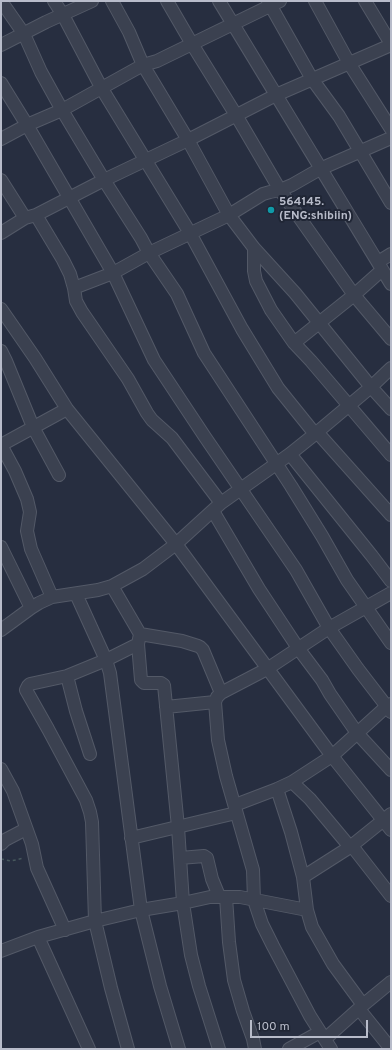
<!DOCTYPE html>
<html>
<head>
<meta charset="utf-8">
<style>
	body { margin:0 }
	#map { position:relative; width:392px; height:1050px; overflow:hidden; background:#272e40; font-family:Overpass,sans-serif }
	canvas { display:block }
	.frame { position:absolute; inset:0; border:2px solid #b8bcca; pointer-events:none }
	.scale { position:absolute; left:250px; top:1020px; width:118px; height:18px; box-sizing:border-box; border:2px solid #b8bcca; border-top:0; padding-left:5px; font-size:12px; line-height:14px; white-space:nowrap; color:#b8bcca; -webkit-text-stroke:3px #202635; paint-order:stroke }
</style>
</head>
<body>
<div id="map">
<canvas width="392" height="1050"></canvas>
<div class="frame"></div>
<div class="scale">100 m</div>
</div>
<script>
const ctx = document.querySelector('canvas').getContext('2d');
ctx.lineJoin = 'round';
function toPath(rows) {
  const path = new Path2D();
  for (const r of rows) {
    path.moveTo(r[0], r[1]);
    for (let i = 2; i < r.length; i += 2) path.lineTo(r[i], r[i + 1]);
  }
  return path;
}
function stroke(path, color, width, dash) {
  ctx.strokeStyle = color;
  ctx.lineWidth = width;
  ctx.lineCap = dash ? 'butt' : 'round';
  ctx.setLineDash(dash || []);
  ctx.stroke(path);
}
function drawText(font, color, halo, rows, align = 'center') {
  ctx.font = font + ' Overpass,sans-serif';
  ctx.lineWidth = 4;
  ctx.setLineDash([]);
  ctx.textBaseline = 'middle';
  ctx.strokeStyle = halo;
  ctx.fillStyle = color;
  for (const [text, x, y, turn = 0] of rows) {
    ctx.save();
    ctx.translate(x, y);
    ctx.rotate((+turn || 0) * Math.PI / 180);
    ctx.textAlign = isNaN(turn) ? turn : align;
    if (halo) ctx.strokeText(text, 0, 0);
    ctx.fillText(text, 0, 0);
    ctx.restore();
  }
}
const path = toPath([
	[1,859,11,861,24,858]
]);
const minor = toPath([
	[1,1,24,34,41,72,62,110,104,180,141,238,149,253,177,294,204,353,291,486,322,536,347,580,391,643],
	[54,1,63,15,102,89,190,233,242,329,278,388,315,434],
	[112,1,129,32,143,65,188,140,229,215,254,248,295,293,371,387,391,409],
	[167,1,192,44,236,115,280,190,354,295,391,339],
	[219,1,391,284],
	[268,1,312,79,339,116,391,203],
	[315,1,349,63,391,129],
	[365,1,391,44],
	[1,45,46,22,92,1],
	[1,83,27,125,113,273,154,360,205,437,296,570,329,628,358,669,391,712],
	[1,139,27,125,62,110,143,65,157,61,280,1],
	[1,180,25,218],
	[36,215,63,260,70,274,74,288,76,301,82,312,128,379,147,413,152,420,172,438,221,503],
	[1,233,25,218,36,215,104,180,188,140,276,95,391,45],
	[254,248,254,271,256,281,271,310,294,343,311,361,391,455],
	[378,262,391,254],
	[74,288,113,273,149,253,229,215,263,194,270,192,280,190,292,185,320,169,391,138],
	[1,309,35,358,67,409,176,544,332,756,391,830],
	[294,343,354,295,382,270],
	[1,351,6,361,33,427,59,475],
	[317,432,391,515],
	[1,445,15,471,27,499,30,512,27,531,31,549,52,597],
	[1,445,67,409],
	[290,454,372,556,391,581],
	[213,511,259,589,298,648,322,680,330,694,357,733,391,770],
	[1,547,31,608],
	[112,586,140,634,138,644,141,680,144,683,161,683,164,685,178,827,183,903,191,955,199,986,219,1049],
	[76,594,106,660,110,673,141,910,160,986,179,1049],
	[1,630,31,608,39,603,52,597,98,590,112,586,143,569,176,544,221,503,290,454,315,434,371,387,391,368],
	[140,634,182,641,198,646,200,647,203,650,221,693],
	[67,676,76,711,90,754],
	[166,707,215,702],
	[1,769,13,791,32,844,37,868,65,930],
	[292,782,310,799,350,847],
	[277,789,291,832,303,877,307,910,312,927,333,964,363,1005],
	[235,805,277,789,292,782,332,756,386,707,391,704],
	[131,838,236,813],
	[1,844,5,840,26,829],
	[352,846,391,896],
	[180,858,204,856,207,858,212,879,219,896],
	[303,877,350,847,391,814],
	[226,897,229,942,234,980,243,1011,253,1039,255,1049],
	[38,937,89,1049],
	[1,951,38,937,95,921,141,910,183,903,210,897,240,897,307,910],
	[359,1009,391,1049],
	[325,1039,363,1005,391,982],
	[128,1049,111,988,95,921,92,822,90,812,86,800,48,729,26,690,28,686,30,684,67,676,106,660,138,644],
	[289,1049,320,1032],
	[331,1049,310,1016,273,946,262,924,254,900,253,870,226,776,218,740,215,702,217,697,221,693,267,669,329,628,391,593]
]);
const markers = [
	[271,210,4,"#0f9aa8"]
];
const poiNames = [
	["564145.",279,203],
	["(ENG:shibiin)",279,217]
];
stroke(minor, '#535967', 14);
stroke(path, '#47585d', 1.5, [3, 3]);
stroke(minor, '#3b4150', 12);
for (const [x, y, r, color] of markers) {
  const dot = new Path2D();
  dot.arc(x, y, r, 0, 2 * Math.PI);
  ctx.fillStyle = color;
  ctx.fill(dot);
  stroke(dot, '#202635', 1.5);
}
drawText('bold 12px', '#b8bcca', '#202635', poiNames, 'left');
</script>
</body>
</html>
